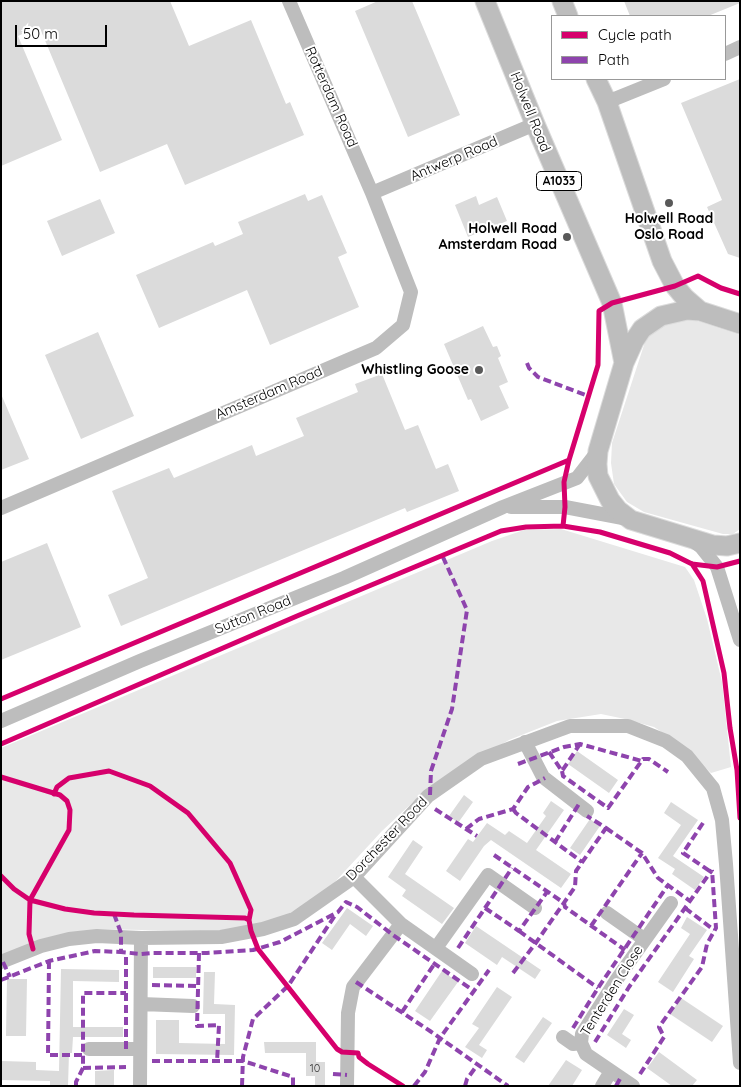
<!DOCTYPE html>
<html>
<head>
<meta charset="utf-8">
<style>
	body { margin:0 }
	#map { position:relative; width:741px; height:1087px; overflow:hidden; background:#fff; font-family:Quicksand,sans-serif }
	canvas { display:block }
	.frame { position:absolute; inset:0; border:2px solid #000; pointer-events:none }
	.legend { position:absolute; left:551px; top:15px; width:175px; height:65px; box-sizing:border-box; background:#fff; border:1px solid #999; margin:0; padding:6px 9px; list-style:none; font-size:15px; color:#000 }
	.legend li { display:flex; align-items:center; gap:10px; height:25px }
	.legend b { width:25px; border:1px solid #999 }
	.scale { position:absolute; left:15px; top:25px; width:92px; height:22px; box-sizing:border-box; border:2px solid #000; border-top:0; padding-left:6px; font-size:15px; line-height:18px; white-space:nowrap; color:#000; -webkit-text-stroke:4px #fff; paint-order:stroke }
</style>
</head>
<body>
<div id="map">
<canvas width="741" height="1087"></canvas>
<div class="frame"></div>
<ul class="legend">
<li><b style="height:6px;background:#d6006c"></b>Cycle path</li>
<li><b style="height:6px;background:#8e44ad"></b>Path</li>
</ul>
<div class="scale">50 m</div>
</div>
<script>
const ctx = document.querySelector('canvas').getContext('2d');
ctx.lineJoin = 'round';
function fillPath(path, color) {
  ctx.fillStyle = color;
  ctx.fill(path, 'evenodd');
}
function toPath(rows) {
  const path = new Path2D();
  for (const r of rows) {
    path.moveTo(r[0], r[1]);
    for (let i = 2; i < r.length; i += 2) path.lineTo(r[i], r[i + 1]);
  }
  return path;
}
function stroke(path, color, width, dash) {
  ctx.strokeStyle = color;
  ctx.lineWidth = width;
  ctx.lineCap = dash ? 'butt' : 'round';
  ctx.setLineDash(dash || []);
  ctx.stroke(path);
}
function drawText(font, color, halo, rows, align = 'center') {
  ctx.font = font + ' Quicksand,sans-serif';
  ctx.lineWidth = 4;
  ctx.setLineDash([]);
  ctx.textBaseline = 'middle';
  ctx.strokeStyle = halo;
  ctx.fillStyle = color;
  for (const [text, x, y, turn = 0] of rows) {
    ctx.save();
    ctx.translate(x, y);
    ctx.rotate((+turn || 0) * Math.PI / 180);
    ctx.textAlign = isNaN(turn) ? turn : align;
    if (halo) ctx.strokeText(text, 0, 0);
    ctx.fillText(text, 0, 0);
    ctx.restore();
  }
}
const green = toPath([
	[691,319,740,335,740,529,733,534,723,534,644,512,627,502,614,484,611,463,612,443,646,339,658,327,671,321],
	[561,529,685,567,694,580,707,619,722,682,731,767,711,773,677,742,654,727,625,719,601,714,557,721,509,740,428,788,382,831,334,883,308,903,281,918,229,932,99,929,1,956,1,748,492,541,524,530]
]);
const building = toPath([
	[1,1,170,1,189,46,251,20,286,104,290,102,304,135,185,185,167,144,100,172,39,26,18,36,62,140,1,166],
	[378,1,412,1,460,115,408,137,355,11],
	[624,1,740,1,740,3,708,16,630,16],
	[740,79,740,258,728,254,707,207,722,200,681,103],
	[305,194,308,201,322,195,347,253,338,257,359,307,270,345,247,290,159,328,136,275,213,242,215,246,243,234,238,222],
	[476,196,479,205,497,197,507,221,468,237,455,205],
	[100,199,115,233,62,256,47,221],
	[483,326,493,347,497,346,501,356,498,358,508,382,499,386,509,408,481,421,471,399,468,400,444,344],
	[98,332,134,416,81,439,45,355],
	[382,374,405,430,418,425,436,469,448,464,459,491,407,512,405,508,121,626,108,595,148,578,112,491,169,468,174,478,252,445,256,456,304,436,296,418,358,392,355,384],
	[1,394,29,459,1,470],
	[47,543,81,627,1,660,1,562],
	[577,751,618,780,609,793,568,764],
	[464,795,473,802,458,823,449,816],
	[551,801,564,810,536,850,571,874,561,888,491,840,484,846,460,881,446,871,468,839,473,842,487,823,505,835,509,831,527,843,546,816,543,813],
	[671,802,698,820,673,856,704,877,695,890,672,874,675,869,658,858,681,825,664,813],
	[590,819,600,826,580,855,570,848],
	[413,840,423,847,405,874,454,908,442,924,402,896,406,890,388,877],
	[347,908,373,926,366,936,350,924,332,950,322,943],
	[687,917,707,930,689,956,694,959,673,992,658,982,690,934,681,928],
	[476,926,541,970,535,979,502,957,497,965,465,943],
	[153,967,196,967,196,978,153,978],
	[61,969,119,970,119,982,73,981,73,1027,123,1027,123,1037,73,1037,72,1053,69,1053,68,1086,50,1086,50,1081,1,1080,1,1061,36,1062,36,1070,59,1071],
	[442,971,458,982,430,1021,415,1011],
	[204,972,215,972,214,1004,235,1005,234,1055,156,1054,156,1020,179,1020,179,1043,225,1044,225,1014,203,1014],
	[7,979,27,979,26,1036,6,1036],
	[497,987,512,997,479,1045,487,1050,482,1058,465,1047,479,1028,472,1024],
	[681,998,723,1026,712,1042,670,1014],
	[624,1009,634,1015,622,1034,631,1040,626,1048,607,1035],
	[543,1017,552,1023,524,1063,515,1057],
	[264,1042,316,1042,316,1062,325,1062,325,1086,315,1086,315,1076,306,1076,306,1053,265,1053],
	[659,1052,697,1080,692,1086,672,1086,647,1068],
	[566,1060,582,1070,572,1086,548,1086],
	[114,1070,114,1086,95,1086,95,1071]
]);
const minor = toPath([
	[725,54,740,47],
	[607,102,664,79],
	[372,193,535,124],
	[511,507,565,507,628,519],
	[1,508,376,348,403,325,411,292,372,193,289,1],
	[693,541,701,547,717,567,740,640],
	[1,721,140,661,344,578,503,507,577,478,598,451],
	[525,742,543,777,587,811],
	[354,877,401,924,472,974],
	[607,913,644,939],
	[436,948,488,875,535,908],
	[1,962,41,946,69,939,97,936,141,938,221,937,263,929,294,919,354,877,428,796,481,759,570,726,628,726,666,741,687,756,713,788,722,820,726,864,740,1063],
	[141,1004,193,1006],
	[563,1037,573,1044,581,1043],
	[89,1049,140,1049],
	[140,1086,141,938],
	[347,1086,348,1013,353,987,401,924],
	[602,1086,611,1071],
	[633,1086,586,1054,581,1043,582,1034,617,979,671,903]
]);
const highway = toPath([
	[485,1,535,124,612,303,624,363],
	[562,1,568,16],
	[596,79,607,102,662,261,675,286,685,298,700,311],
	[740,324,700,311,687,310,661,316,642,329,634,341,624,363,598,451,597,464,598,476,610,500,618,510,631,520,713,545,727,546,740,543]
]);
const quiet = toPath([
	[527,363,529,368,538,377,588,396],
	[549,752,562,771,580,744],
	[518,764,564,747,580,744,642,761],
	[562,771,563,776,608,808,643,759,649,759,668,772],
	[430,795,431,771,452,709,467,610,442,555],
	[435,809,477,836],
	[513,809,516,813,582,862],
	[703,823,683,853,711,872],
	[606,828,642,853,658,878,690,901],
	[466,829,479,819,513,809,528,787,545,778],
	[555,842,579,804],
	[494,855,564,903,565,907,625,950],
	[485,908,519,931,547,892],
	[685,908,714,930],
	[114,914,121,933,121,952,141,954,153,953,207,953,253,950,280,942,338,912,346,902,357,907,393,935,474,991],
	[591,926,642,853],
	[519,931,598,988],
	[458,948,512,868],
	[199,953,197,1026,219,1025,217,1062],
	[49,961,48,1055,83,1055],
	[3,962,10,977],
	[513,973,535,944,575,887,576,871,606,828,587,816],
	[1,980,49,961,95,951,121,952],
	[356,982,430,1031,508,1086],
	[152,985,198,986],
	[402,1012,435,963],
	[573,1028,598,988,668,885],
	[595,1042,629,987,712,870],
	[126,1049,126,953],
	[152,1061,243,1061,293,1077,293,1086],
	[83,1068,126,1067],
	[333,1074,347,1075],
	[640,1074,664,1037,659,1027,702,967,707,944,716,928,712,870],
	[76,1086,76,1082,83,1068,83,993,126,993],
	[242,1086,243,1057,253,1019,288,986,336,914],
	[414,1086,425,1072,440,1038,489,970],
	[465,1086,467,1079,478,1064],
	[616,1086,621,1077]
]);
const cycleway = toPath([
	[563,526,565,507,564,482,569,460,598,365,599,311,612,303,675,286,698,276,721,288,740,294],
	[692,564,703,581,724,673,730,728,737,770,740,818],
	[1,699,569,460],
	[1,744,297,616,501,531,526,527,563,526,600,532,670,553,692,564,717,567,740,561],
	[1,777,60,795,67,801,70,810,69,830,30,900,29,934,33,949],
	[54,794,57,787,69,778,109,771,150,786,188,813,230,863,251,910,249,920],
	[1,876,14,889,30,900,65,909,94,913,134,915,245,918,249,920,251,931,258,949,337,1049,342,1052,358,1053,359,1057,368,1064,403,1086]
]);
const markers = [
	[669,203,5,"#595959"],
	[567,237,5,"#595959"],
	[479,370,5,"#595959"]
];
const numberNames = [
	["10",315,1069]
];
const shields = [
	[559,181,45]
];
const shieldNames = [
	["A1033",559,181]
];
const streetNames = [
	["Rotterdam Road",331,97,66],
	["Holwell Road",530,112,68],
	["Antwerp Road",454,159,-23],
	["Amsterdam Road",269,393,-23],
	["Sutton Road",253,615,-22],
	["Dorchester Road",387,839,-46],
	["Tenterden Close",612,991,-58]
];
const poiNames = [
	["Holwell Road",669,219,"center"],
	["Oslo Road",669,235,"center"],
	["Holwell Road",557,229],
	["Amsterdam Road",557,245],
	["Whistling Goose",469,370]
];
fillPath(green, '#e8e8e8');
fillPath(building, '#dbdbdb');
stroke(highway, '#dbdbdb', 21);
stroke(minor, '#bdbdbd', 14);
stroke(highway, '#bdbdbd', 19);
stroke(quiet, '#8e44ad', 4, [8, 4]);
stroke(cycleway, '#d6006c', 5);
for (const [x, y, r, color] of markers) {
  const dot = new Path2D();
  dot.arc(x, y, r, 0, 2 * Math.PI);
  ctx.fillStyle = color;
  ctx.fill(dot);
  stroke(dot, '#fff', 2);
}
drawText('11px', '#373737', null, numberNames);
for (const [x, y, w] of shields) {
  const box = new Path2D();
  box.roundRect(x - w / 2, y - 9.5, w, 19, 4);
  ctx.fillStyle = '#fff';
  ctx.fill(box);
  stroke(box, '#000', 1);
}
drawText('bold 12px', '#000', null, shieldNames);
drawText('14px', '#000', '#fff', streetNames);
drawText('bold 14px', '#000', '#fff', poiNames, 'right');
</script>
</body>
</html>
